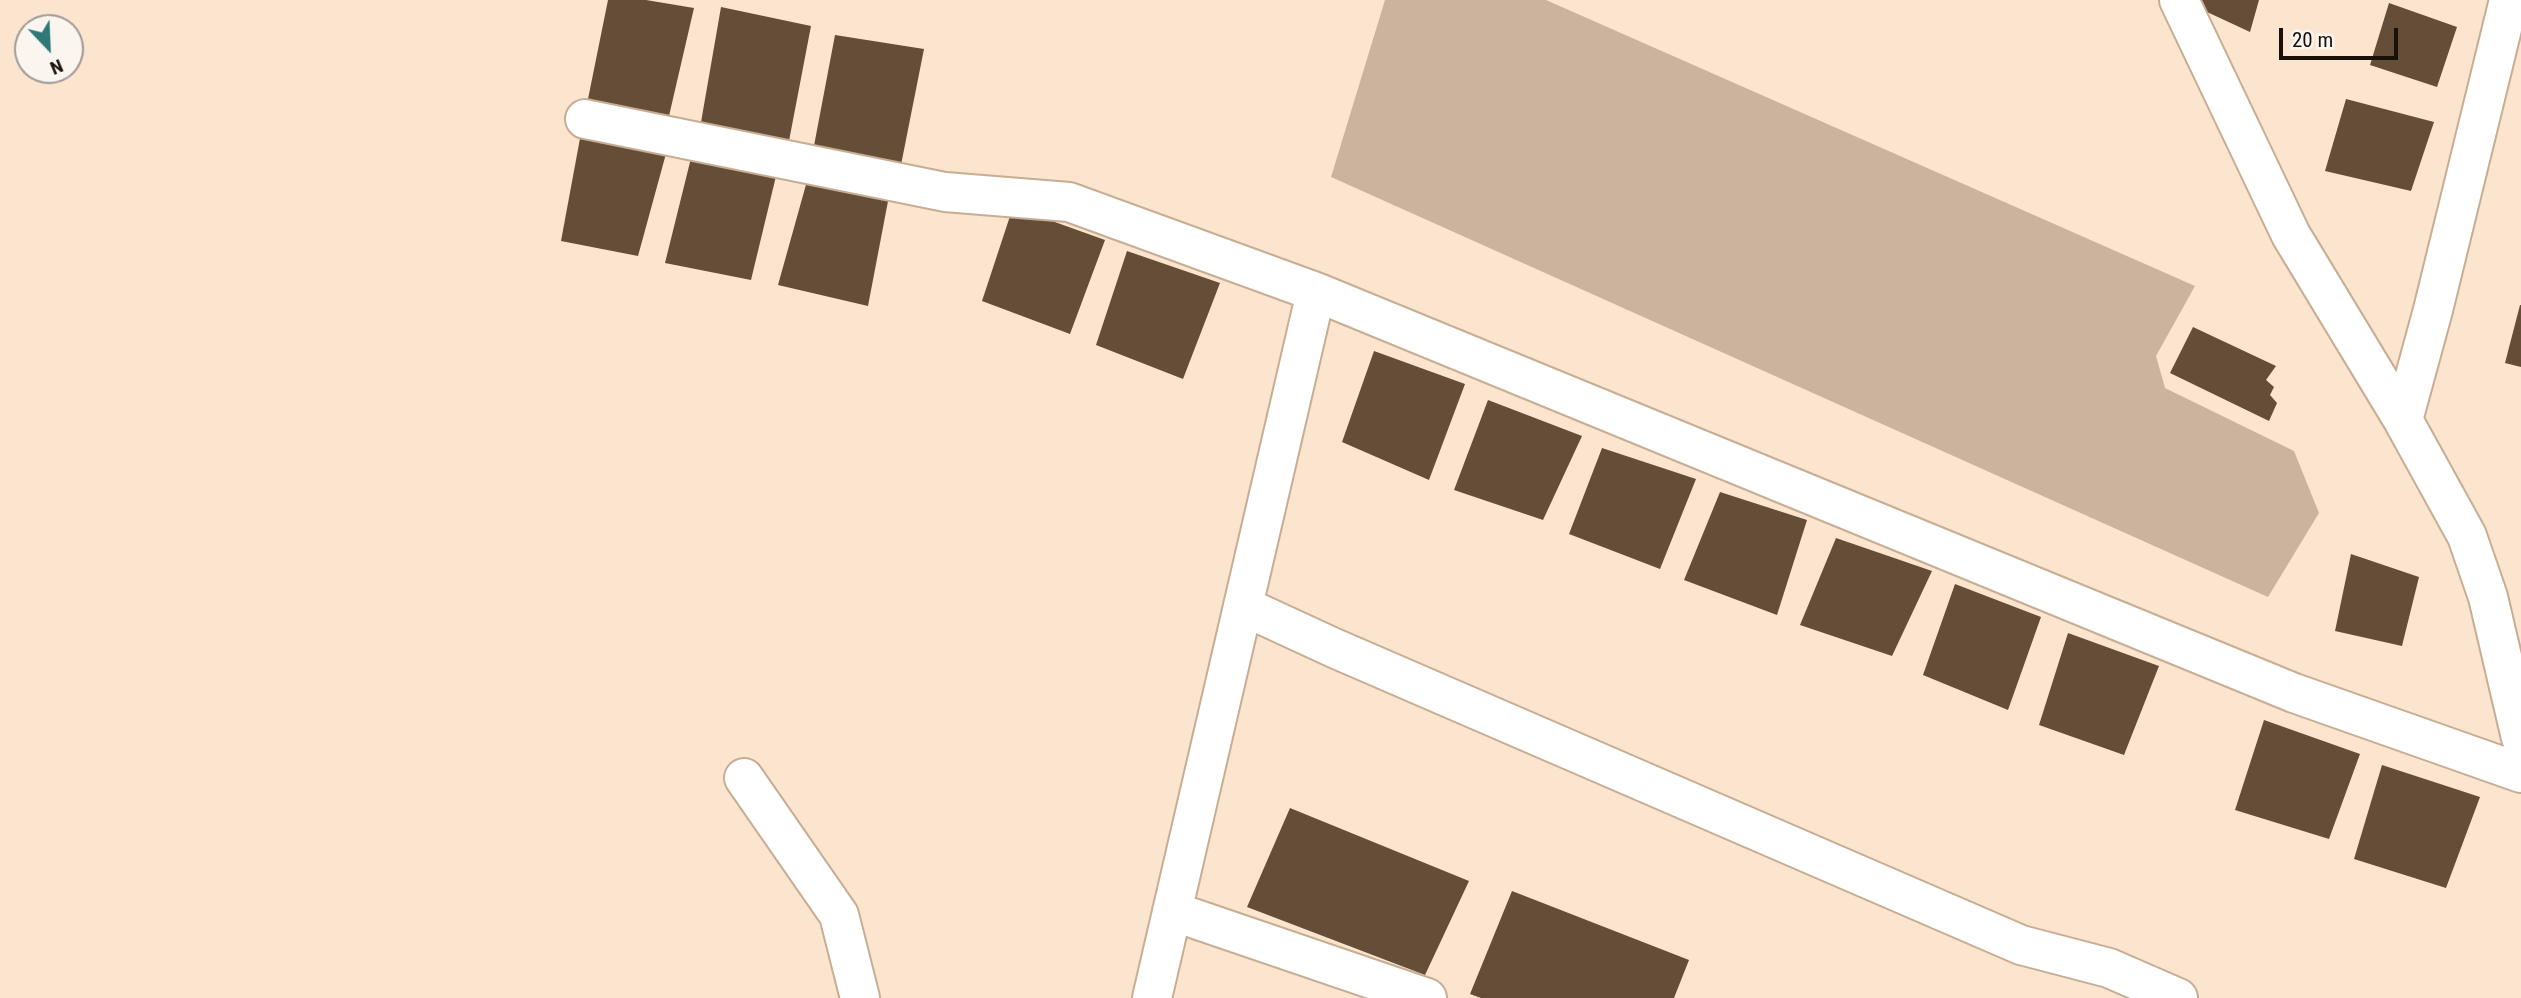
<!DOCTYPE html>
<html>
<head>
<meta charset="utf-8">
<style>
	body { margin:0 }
	#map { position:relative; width:2521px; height:998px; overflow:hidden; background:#fbe5cf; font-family:"Roboto Condensed",sans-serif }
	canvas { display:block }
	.north { position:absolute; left:14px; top:14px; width:70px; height:70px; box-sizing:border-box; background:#fbf5f0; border:2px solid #a19993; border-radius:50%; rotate:157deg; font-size:19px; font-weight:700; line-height:28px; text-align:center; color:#191007 }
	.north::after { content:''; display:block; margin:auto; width:24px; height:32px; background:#2f7877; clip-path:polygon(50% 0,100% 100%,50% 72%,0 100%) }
	.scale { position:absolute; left:2279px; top:28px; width:119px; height:32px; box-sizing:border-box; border:4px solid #191007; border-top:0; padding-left:9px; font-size:21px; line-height:24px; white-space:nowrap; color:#191007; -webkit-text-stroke:5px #fbf5f0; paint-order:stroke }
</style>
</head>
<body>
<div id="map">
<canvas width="2521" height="998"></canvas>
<div class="north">N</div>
<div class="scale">20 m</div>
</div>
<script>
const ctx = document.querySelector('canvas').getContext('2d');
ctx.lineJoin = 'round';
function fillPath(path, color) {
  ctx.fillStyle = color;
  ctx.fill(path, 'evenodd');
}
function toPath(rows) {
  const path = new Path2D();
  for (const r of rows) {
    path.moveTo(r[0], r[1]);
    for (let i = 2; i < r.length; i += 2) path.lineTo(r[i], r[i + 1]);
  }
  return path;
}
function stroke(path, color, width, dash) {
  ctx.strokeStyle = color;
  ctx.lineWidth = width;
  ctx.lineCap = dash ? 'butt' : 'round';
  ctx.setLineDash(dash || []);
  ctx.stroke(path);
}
const green = toPath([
	[1385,0,1546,0,2195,286,2156,356,2165,388,2294,451,2319,513,2268,597,1331,177]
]);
const building = toPath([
	[608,0,646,0,694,8,669,116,588,99],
	[2194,0,2259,0,2250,32,2192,5],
	[2389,3,2457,27,2437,87,2370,65],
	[721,7,811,26,789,141,700,128],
	[835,35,924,49,901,165,813,151],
	[2346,99,2434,122,2411,191,2325,171],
	[581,133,667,150,638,256,561,241],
	[691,158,777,172,751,280,665,263],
	[807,181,889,196,868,306,778,285],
	[1013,207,1105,240,1070,334,982,301],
	[1127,251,1220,283,1183,379,1096,345],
	[2520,305,2521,305,2521,367,2505,363],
	[2193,327,2276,366,2266,380,2274,387,2270,395,2277,403,2269,421,2170,373],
	[1374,351,1465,384,1429,480,1342,442],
	[1488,400,1582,436,1543,520,1454,490],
	[1602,448,1696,479,1660,569,1569,534],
	[1720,492,1807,520,1777,615,1684,580],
	[1836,538,1932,571,1892,656,1800,625],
	[2351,554,2419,577,2402,646,2335,631],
	[1955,584,2041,617,2008,710,1923,675],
	[2068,633,2159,666,2124,755,2039,725],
	[2264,720,2360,754,2329,839,2235,810],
	[2382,765,2480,797,2446,888,2354,859],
	[1290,808,1469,881,1425,975,1247,907],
	[1512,891,1689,960,1674,998,1481,998,1470,994]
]);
const minor = toPath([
	[2179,0,2291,235,2403,420,2467,536,2488,597,2521,738],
	[585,119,945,192,1069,202,1316,292,2294,693,2521,773],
	[2403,420,2433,310,2509,0],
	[1243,606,1334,648,2021,945,2109,968,2178,998],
	[744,778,839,915,860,998],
	[1172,911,1427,998],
	[1152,998,1316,292]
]);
fillPath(green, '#cbb49d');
fillPath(building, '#654e37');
stroke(minor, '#c7ad93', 42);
stroke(minor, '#fff', 38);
</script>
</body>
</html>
